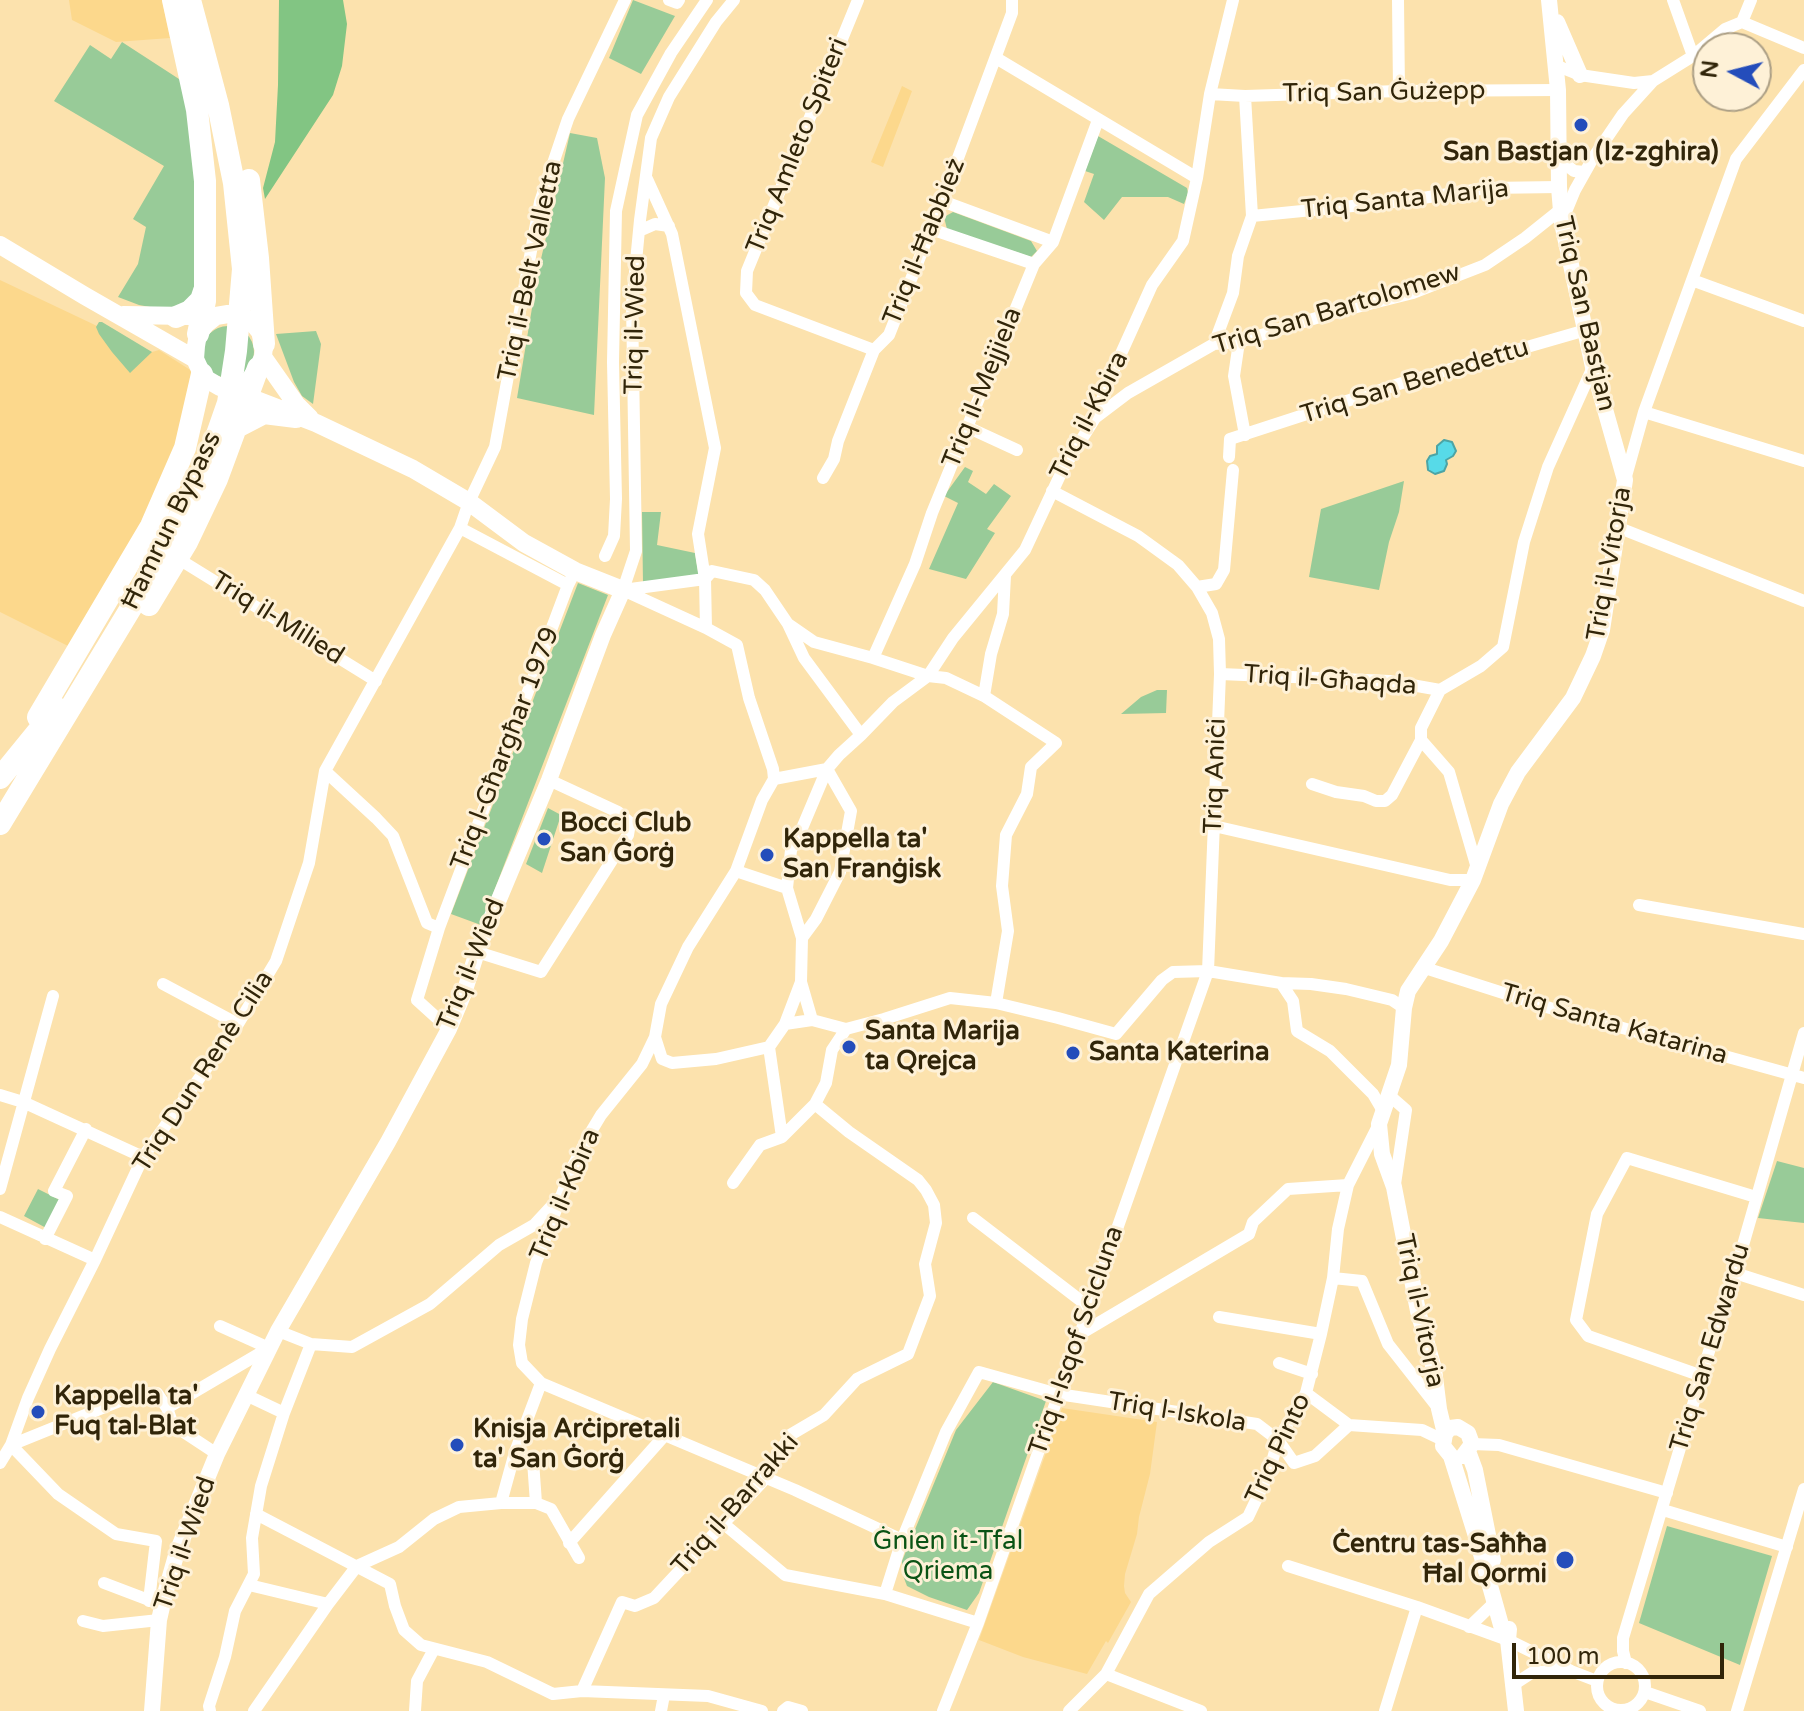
<!DOCTYPE html>
<html>
<head>
<meta charset="utf-8">
<style>
	body { margin:0 }
	#map { position:relative; width:1804px; height:1711px; overflow:hidden; background:#fce2ad; font-family:"Varela Round",sans-serif }
	canvas { display:block }
	.north { position:absolute; left:1692px; top:32px; width:80px; height:80px; box-sizing:border-box; background:#fef1d7; border:2px solid #ac9f85; border-radius:50%; rotate:277deg; font-size:22px; font-weight:700; line-height:32px; text-align:center; color:#312509 }
	.north::after { content:''; display:block; margin:auto; width:28px; height:36px; background:#244dbb; clip-path:polygon(50% 0,100% 100%,50% 72%,0 100%) }
	.scale { position:absolute; left:1512px; top:1643px; width:212px; height:36px; box-sizing:border-box; border:4px solid #312509; border-top:0; padding-left:10px; font-size:24px; line-height:28px; white-space:nowrap; color:#312509; -webkit-text-stroke:6px #fef1d7; paint-order:stroke }
</style>
</head>
<body>
<div id="map">
<canvas width="1804" height="1711"></canvas>
<div class="north">N</div>
<div class="scale">100 m</div>
</div>
<script>
const ctx = document.querySelector('canvas').getContext('2d');
ctx.lineJoin = 'round';
function fillPath(path, color) {
  ctx.fillStyle = color;
  ctx.fill(path, 'evenodd');
}
function toPath(rows) {
  const path = new Path2D();
  for (const r of rows) {
    if (r.length === 3) {
      path.moveTo(r[0] + r[2], r[1]);
      path.arc(r[0], r[1], r[2], 0, 2 * Math.PI);
      continue;
    }
    path.moveTo(r[0], r[1]);
    for (let i = 2; i < r.length; i += 2) path.lineTo(r[i], r[i + 1]);
  }
  return path;
}
function stroke(path, color, width, dash) {
  ctx.strokeStyle = color;
  ctx.lineWidth = width;
  ctx.lineCap = dash ? 'butt' : 'round';
  ctx.setLineDash(dash || []);
  ctx.stroke(path);
}
function drawText(font, color, halo, rows, align = 'center') {
  ctx.font = font + ' "Varela Round",sans-serif';
  ctx.lineWidth = 6;
  ctx.setLineDash([]);
  ctx.textBaseline = 'middle';
  ctx.strokeStyle = halo;
  ctx.fillStyle = color;
  for (const [text, x, y, turn = 0] of rows) {
    ctx.save();
    ctx.translate(x, y);
    ctx.rotate((+turn || 0) * Math.PI / 180);
    ctx.textAlign = isNaN(turn) ? turn : align;
    if (halo) ctx.strokeText(text, 0, 0);
    ctx.fillText(text, 0, 0);
    ctx.restore();
  }
}
const built = toPath([
	[69,0,162,0,170,38,116,42,72,20],
	[902,86,912,91,883,167,871,162],
	[0,280,152,352,159,350,195,373,180,452,72,648,0,612],
	[1062,1408,1157,1422,1150,1474,1139,1517,1137,1534,1125,1574,1124,1586,1125,1593,1131,1602,1108,1643,1106,1641,1087,1674,1023,1657,979,1640]
]);
const green = toPath([
	[633,0,675,16,641,74,609,58],
	[122,42,179,79,187,77,197,131,194,294,179,306,161,309,139,305,118,297,138,264,146,227,133,219,164,166,54,101,90,45,111,59],
	[570,133,597,138,605,178,594,415,517,398,538,272],
	[1098,136,1187,188,1188,193,1184,204,1168,197,1122,197,1104,220,1084,202,1094,174,1085,171],
	[953,212,1031,241,1037,251,1031,257,947,229,944,217],
	[99,322,102,322,152,352,130,373,112,352,99,334,96,327],
	[228,352,26],
	[316,331,321,344,313,404,302,396,294,382,276,334],
	[965,467,973,471,968,482,986,494,994,484,1011,496,987,529,995,533,966,579,929,569,958,503,944,496],
	[1404,481,1399,512,1389,542,1379,590,1309,577,1321,509],
	[642,512,661,512,657,545,695,553,699,577,643,584],
	[578,583,608,595,481,925,451,914],
	[1157,690,1167,690,1166,713,1121,714,1141,697],
	[548,808,561,815,542,873,526,864],
	[1777,1161,1804,1168,1804,1223,1758,1218],
	[38,1189,62,1201,48,1229,24,1216],
	[993,1382,1046,1401,979,1593,967,1610,929,1597,907,1586,902,1573,902,1561,956,1430],
	[1667,1526,1772,1556,1740,1665,1639,1623]
]);
const forest = toPath([
	[279,0,343,0,347,24,342,66,333,95,265,199,263,188,275,142,278,85]
]);
const water = toPath([
	[1444,440,1452,442,1456,451,1453,456,1446,460,1447,464,1444,471,1435,474,1428,470,1427,461,1430,456,1437,454,1437,446,1444,440]
]);
const minor = toPath([
	[669,0,677,3,679,0],
	[858,0,747,271,746,293,755,305,874,350],
	[1398,0,1399,91],
	[1673,0,1693,56],
	[1742,22,1751,0],
	[996,58,1197,178],
	[1555,65,1580,75,1634,83,1653,81],
	[1210,94,1245,96,1399,91,1558,90],
	[1561,152,1565,164,1574,171,1585,172],
	[647,179,672,234,715,448,698,534,705,579,706,628],
	[942,201,1053,242],
	[1252,216,1403,201,1487,188,1559,187],
	[1563,219,1575,190,1593,158,1623,114,1653,81,1693,56,1725,29,1742,22,1804,48],
	[931,229,1034,264],
	[639,231,655,224,669,226],
	[1692,280,1804,321],
	[1239,342,1234,376,1245,435],
	[1214,344,1233,293,1238,256,1252,216,1245,96],
	[1644,412,1804,461],
	[1095,418,1128,393,1214,344,1239,342,1329,314,1413,293,1485,265,1525,238,1560,210],
	[967,427,1017,450],
	[1229,457,1230,439,1402,383,1586,330],
	[823,478,834,459,838,441,874,350,889,335,942,201,1012,13,1012,0],
	[1625,480,1644,412,1736,159,1804,70],
	[1617,527,1804,601],
	[460,528,568,585],
	[605,556,614,536,616,499,613,362,616,211,637,115,671,53,707,0],
	[177,558,376,681],
	[705,579,712,571,754,580,765,590,788,624,804,658,861,735],
	[1197,587,1216,584,1224,570,1233,470],
	[623,590,636,551,632,303,640,220,651,138,669,97,716,22,734,0],
	[623,590,706,628,737,645,749,698,773,769,774,779],
	[623,590,705,579],
	[788,624,814,642,873,658,928,676,946,678,984,696,1056,743,1031,767,1027,794,1006,835,1002,886,1008,931,996,1003],
	[873,658,915,564,932,513,1034,264,1053,242,1098,120],
	[1220,674,1389,681,1440,690],
	[984,696,991,654,1003,614,1005,576],
	[827,769,774,779,762,800,736,871,688,947,661,1004,655,1037,642,1064,601,1115,589,1135,571,1170,536,1263,522,1319,519,1345,522,1363,541,1383,795,1490,902,1540],
	[325,771,376,818,393,836,427,923,439,928],
	[1312,784,1336,792,1364,796,1376,801,1385,801,1392,795,1421,740],
	[1214,826,1450,880,1473,880],
	[1477,868,1449,772,1421,740,1421,728,1440,690,1481,666,1503,647,1524,542,1548,467,1593,367],
	[736,871,787,888],
	[1639,905,1804,934],
	[802,938,816,919,840,872,851,811,827,769],
	[477,952,541,972,628,835,630,823,618,812,549,780],
	[1425,968,1550,1008,1804,1078],
	[801,982,812,1020],
	[1281,983,1293,1001,1297,1031,1330,1051,1373,1094,1383,1111],
	[163,984,238,1024],
	[785,1024,812,1020,846,1029,884,1019,950,998,996,1003,1058,1018,1116,1034,1162,980,1173,972,1208,971,1281,983,1311,984,1346,989,1392,1000,1404,1008],
	[449,1029,417,1000,439,928,568,585,575,571],
	[655,1037,662,1059,672,1063,716,1059,769,1047,785,1024,801,982,802,938,787,888,791,850,800,833,827,769,839,755,861,735,893,702,928,676,953,638,1025,550,1063,469,1095,418,1110,378,1152,285,1183,241,1197,178,1210,94,1233,0],
	[769,1047,782,1137],
	[0,1095,23,1102,143,1157],
	[1390,1096,1406,1110,1395,1184],
	[733,1183,760,1145,782,1137,815,1104,826,1083,832,1050,846,1029],
	[0,1189,53,996],
	[0,1217,95,1260],
	[973,1218,1089,1307],
	[45,1239,67,1196,54,1191,86,1129],
	[1735,1273,1804,1295],
	[1333,1278,1362,1281,1388,1344,1439,1409],
	[1219,1317,1321,1334],
	[220,1326,269,1348],
	[278,1331,311,1344,352,1347,430,1304,499,1245,534,1225,559,1198],
	[1080,1334,1249,1234,1253,1222,1288,1189,1348,1185],
	[1279,1363,1312,1374],
	[1702,1376,1588,1336,1576,1320,1597,1214,1627,1158,1756,1197],
	[1306,1393,1349,1425,1422,1430,1443,1440],
	[246,1395,284,1413],
	[167,1408,269,1348],
	[1472,1444,1499,1445,1667,1493],
	[515,1452,533,1461,536,1503],
	[0,1463,11,1445,28,1398,50,1349,95,1260,143,1157,238,1024,276,961,309,863,325,771,460,528,469,502,495,447,540,202,568,119,625,0],
	[501,1503,515,1452,541,1383],
	[1663,1510,1787,1547],
	[256,1514,390,1584,395,1606,404,1630,421,1645,487,1662,553,1694,582,1691,708,1696,762,1711],
	[724,1524,785,1575,885,1594],
	[569,1543,665,1435],
	[1288,1566,1417,1607,1508,1640,1571,1671,1597,1681],
	[104,1583,154,1602],
	[249,1585,328,1604],
	[149,1601,156,1541,116,1534,58,1494,11,1445,137,1394,157,1393,167,1408,173,1425,217,1454],
	[83,1621,103,1626,159,1620],
	[978,1623,885,1594,902,1540,946,1432,979,1372,1058,1394,1257,1424,1278,1440,1294,1463,1315,1456,1349,1425],
	[1469,1627,1495,1602],
	[1621,1686,24],
	[1626,1663,1623,1651,1623,1638,1710,1348,1735,1273,1804,1033],
	[1106,1674,1201,1711],
	[1513,1685,1533,1672,1568,1671],
	[582,1691,622,1602,635,1606,654,1598,766,1478,790,1435,824,1415,857,1379,908,1354,930,1296,925,1264,936,1223,934,1205,926,1190,918,1180,849,1132,815,1104],
	[1645,1692,1700,1711],
	[210,1711,209,1706,225,1657,235,1611,254,1574,252,1538,261,1486,284,1413,311,1344],
	[254,1711,328,1604,357,1566,399,1547,434,1519,459,1507,501,1503,536,1503,551,1509,579,1558],
	[415,1711,417,1681,434,1649],
	[661,1711,664,1695],
	[783,1711,788,1707,802,1711],
	[943,1711,978,1623,1208,971,1220,674,1219,639,1212,613,1197,587,1178,565,1138,536,1052,491],
	[1069,1711,1106,1674,1149,1594,1209,1542,1248,1517,1269,1473,1278,1440,1306,1393,1321,1334,1333,1278,1338,1229,1348,1185,1379,1124],
	[1385,1711,1417,1607],
	[1737,1711,1804,1489]
]);
const tertiary = toPath([
	[1557,22,1580,75],
	[1445,1434,1450,1428,1458,1427,1468,1433,1472,1444,1463,1456],
	[1468,1451,1475,1470,1493,1560],
	[1509,1629,1508,1640,1516,1711],
	[1508,1640,1501,1625,1476,1536,1451,1456,1443,1446,1445,1434,1439,1409,1434,1369,1418,1311,1394,1187,1382,1154,1379,1124,1399,1065,1404,1008,1408,991,1441,941,1473,880,1501,804,1518,772,1573,698,1593,656,1602,630,1625,480,1593,367,1562,223,1559,187,1558,90,1549,0],
	[152,1711,159,1620,165,1594,177,1552,217,1454,278,1331,388,1142,449,1029,464,993,477,952,549,780,603,635,623,590]
]);
const secondary = toPath([
	[0,245,85,296,195,359],
	[228,314,241,315,252,322,260,332,264,344,263,357,258,368,248,382,235,387,220,387,208,380,202,374,195,359,196,346,198,334,206,324,216,316,228,314],
	[123,315,190,316],
	[263,357,296,404,310,418],
	[238,393,316,423,413,469,469,502,524,543,575,571,623,590]
]);
const trunk = toPath([
	[173,0,197,110,205,181,205,301,198,334],
	[249,180,258,258,264,344],
	[176,317,190,311,201,300,204,291],
	[237,427,264,413,296,417],
	[149,605,187,542,217,479,258,368],
	[38,717,151,526,185,448,202,374],
	[0,778,57,708],
	[0,824,140,593,207,463,228,403,236,351,243,269,234,183,218,105,190,0]
]);
const markers = [
	[1581,125,8,"#244dbb"],
	[544,839,8,"#244dbb"],
	[767,855,8,"#244dbb"],
	[849,1047,8,"#244dbb"],
	[1073,1053,8,"#244dbb"],
	[38,1412,8,"#244dbb"],
	[457,1445,8,"#244dbb"],
	[1565,1560,10,"#244dbb"]
];
const streetNames = [
	["Triq San Ġużepp",1384,93,-1],
	["Triq Amleto Spiteri",798,146,-68],
	["Triq Santa Marija",1405,200,-6],
	["Triq il-Ħabbież",925,242,-68],
	["Triq il-Belt Valletta",531,271,-78],
	["Triq San Bartolomew",1337,310,-17],
	["Triq San Bastjan",1584,314,77],
	["Triq il-Wied",636,325,-89],
	["Triq San Benedettu",1415,382,-17],
	["Triq il-Mejjiela",983,388,-68],
	["Triq il-Kbira",1090,416,-63],
	["Ħamrun Bypass",172,521,-64],
	["Triq il-Vitorja",1610,564,-80],
	["Triq il-Milied",277,619,32],
	["Triq il-Għaqda",1330,681,4],
	["Triq l-Għargħar 1979",506,749,-69],
	["Triq Aniċi",1216,776,-88],
	["Triq il-Wied",472,965,-68],
	["Triq Santa Katarina",1614,1025,16],
	["Triq Dun Renè Cilia",204,1072,-57],
	["Triq il-Kbira",566,1195,-67],
	["Triq il-Vitorja",1419,1311,78],
	["Triq l-Isqof Scicluna",1077,1341,-71],
	["Triq San Edwardu",1711,1348,-73],
	["Triq l-Iskola",1177,1413,9],
	["Triq Pinto",1279,1449,-65],
	["Triq il-Barrakki",736,1505,-49],
	["Triq il-Wied",186,1544,-71]
];
const poiNames = [
	["San Bastjan (Iz-zghira)",1581,153,"center"],
	["Bocci Club",560,824],
	["San Ġorġ",560,854],
	["Kappella ta'",783,840],
	["San Franġisk",783,870],
	["Santa Marija",865,1032],
	["ta Qrejca",865,1062],
	["Santa Katerina",1089,1053],
	["Kappella ta'",54,1397],
	["Fuq tal-Blat",54,1427],
	["Knisja Arċipretali",473,1430],
	["ta' San Ġorġ",473,1460],
	["Ċentru tas-Saħħa",1547,1545,"right"],
	["Ħal Qormi",1547,1575,"right"]
];
const parkNames = [
	["Ġnien it-Tfal",948,1542],
	["Qriema",948,1572]
];
fillPath(built, '#fcd88c');
fillPath(green, '#98cb98');
fillPath(forest, '#82c583');
fillPath(water, '#57dae8');
stroke(water, '#4ca4a5', 2);
stroke(minor, '#fff', 12);
stroke(tertiary, '#fff', 16);
stroke(secondary, '#fff', 18);
stroke(trunk, '#fff', 22);
for (const [x, y, r, color] of markers) {
  const dot = new Path2D();
  dot.arc(x, y, r, 0, 2 * Math.PI);
  ctx.fillStyle = color;
  ctx.fill(dot);
  stroke(dot, '#fef1d7', 3);
}
drawText('26px', '#312509', '#fef1d7', streetNames);
drawText('bold 26px', '#312509', '#fef1d7', poiNames, 'left');
drawText('26px', '#0a5315', '#fef1d7', parkNames);
</script>
</body>
</html>
